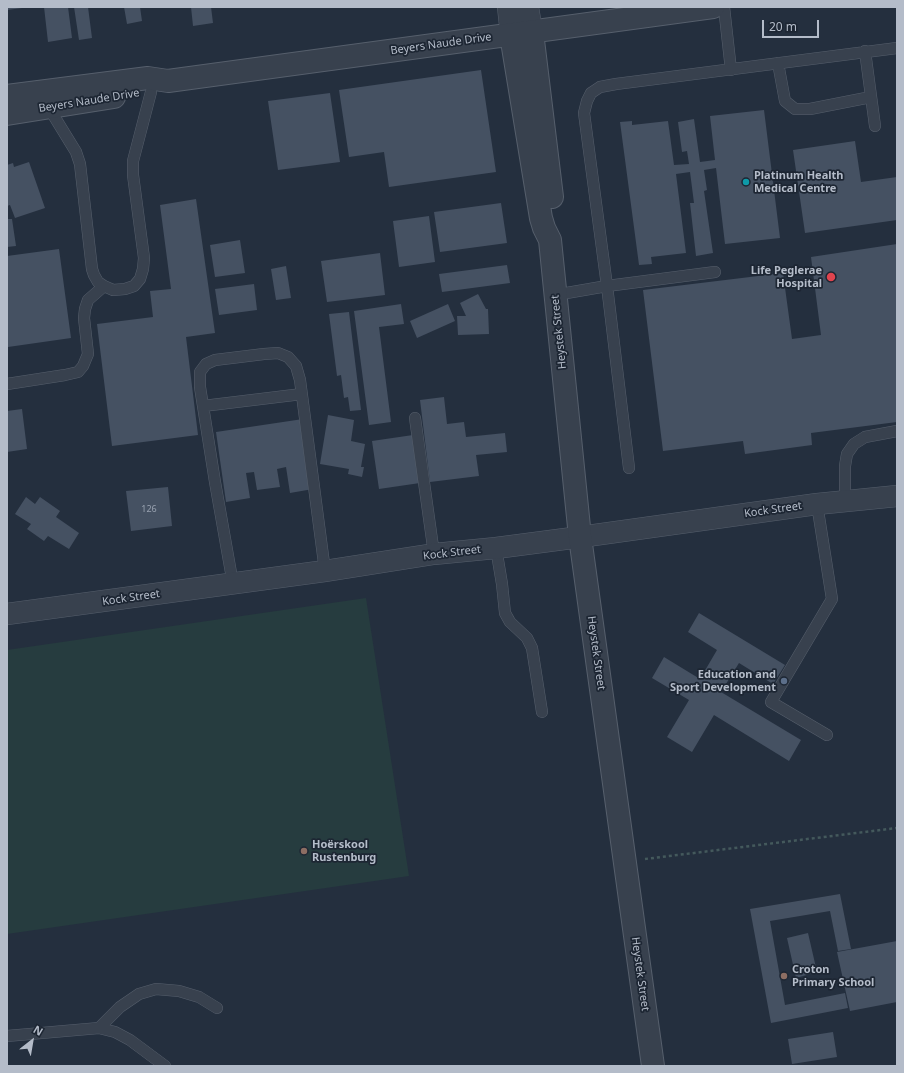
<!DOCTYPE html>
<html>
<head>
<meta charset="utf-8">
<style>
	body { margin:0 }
	#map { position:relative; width:904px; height:1073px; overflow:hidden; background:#242f3e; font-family:"Noto Sans",sans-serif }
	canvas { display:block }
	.frame { position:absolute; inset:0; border:8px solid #b4bcc9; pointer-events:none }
	.north { position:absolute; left:12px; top:1021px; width:40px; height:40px; -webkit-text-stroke:3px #1d2633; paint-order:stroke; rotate:31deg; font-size:11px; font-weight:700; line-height:16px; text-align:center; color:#b4bcc9 }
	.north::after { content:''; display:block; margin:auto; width:14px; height:18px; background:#b4bcc9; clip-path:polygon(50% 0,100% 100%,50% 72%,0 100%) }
	.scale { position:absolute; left:762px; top:20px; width:57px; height:18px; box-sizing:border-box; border:2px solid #b4bcc9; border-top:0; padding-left:5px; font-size:12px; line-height:14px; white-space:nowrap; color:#b4bcc9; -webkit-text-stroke:3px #1d2633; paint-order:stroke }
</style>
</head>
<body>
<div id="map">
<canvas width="904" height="1073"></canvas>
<div class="frame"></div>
<div class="north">N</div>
<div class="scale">20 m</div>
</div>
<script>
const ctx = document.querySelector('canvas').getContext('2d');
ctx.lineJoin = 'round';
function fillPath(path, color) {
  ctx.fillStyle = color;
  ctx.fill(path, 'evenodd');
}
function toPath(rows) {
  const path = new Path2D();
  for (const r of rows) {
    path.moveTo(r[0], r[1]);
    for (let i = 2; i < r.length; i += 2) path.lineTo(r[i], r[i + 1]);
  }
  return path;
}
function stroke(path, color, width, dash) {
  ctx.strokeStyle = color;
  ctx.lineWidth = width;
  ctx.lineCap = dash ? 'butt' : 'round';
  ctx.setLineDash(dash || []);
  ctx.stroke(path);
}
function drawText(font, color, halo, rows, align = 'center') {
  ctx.font = font + ' "Noto Sans",sans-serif';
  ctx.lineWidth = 3.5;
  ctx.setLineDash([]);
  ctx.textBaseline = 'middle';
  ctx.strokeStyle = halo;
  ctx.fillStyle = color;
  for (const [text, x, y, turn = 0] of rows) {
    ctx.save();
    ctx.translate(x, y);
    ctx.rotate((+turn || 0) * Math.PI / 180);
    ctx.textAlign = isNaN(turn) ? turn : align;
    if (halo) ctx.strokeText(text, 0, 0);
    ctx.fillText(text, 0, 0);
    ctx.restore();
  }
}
const green = toPath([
	[366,598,409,876,7,934,7,650]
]);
const building = toPath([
	[7,7,22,7,22,8,7,10],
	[44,7,68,7,72,38,48,42],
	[74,7,88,7,92,38,79,40],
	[124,7,140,7,142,21,127,24],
	[191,7,211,7,213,23,193,26],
	[481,70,496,172,389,187,384,152,349,157,339,90],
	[330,93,340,162,278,170,268,101],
	[764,110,780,238,725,244,716,168,704,170,707,190,704,191,713,253,696,256,690,203,694,203,690,172,676,174,686,253,651,257,652,264,639,265,620,122,632,121,632,125,668,121,674,165,689,164,687,151,682,152,678,122,694,119,700,162,715,160,710,116],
	[855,141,861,182,897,177,897,220,805,233,793,150],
	[29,162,45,208,15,218,10,205,7,206,7,165,13,163,14,167],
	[196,199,215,333,186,337,198,435,112,446,97,324,153,317,150,291,171,289,160,205],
	[501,203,507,243,440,252,434,212],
	[429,216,435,262,399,267,393,221],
	[7,219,12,219,16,246,7,247],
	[240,240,245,273,215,277,210,245],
	[897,244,897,422,811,433,812,445,745,454,743,441,663,451,643,290,783,273,792,339,821,335,811,257],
	[59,249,71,338,8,347,7,339,7,256],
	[380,253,385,295,327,302,321,261],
	[507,265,510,283,442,292,439,274],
	[286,266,291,298,276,300,271,269],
	[254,284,257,310,219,315,215,289],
	[478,294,486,309,488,309,489,334,458,335,457,316,466,316,460,303],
	[401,304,404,324,379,327,391,422,369,425,354,311],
	[448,304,455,321,417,338,410,321],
	[349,312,361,410,350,411,348,397,344,398,341,375,337,376,329,314],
	[444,397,447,424,464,422,466,437,505,433,507,452,476,455,479,476,430,482,420,400],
	[22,409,27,449,7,452,7,411],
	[328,415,354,420,351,441,365,444,361,467,364,467,362,477,348,474,349,469,320,464],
	[303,419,313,489,290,493,286,467,277,469,280,487,257,490,254,472,246,473,250,498,226,502,216,432],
	[413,435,420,483,379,489,372,441],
	[168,487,172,526,131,531,126,491],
	[26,497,35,504,40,497,60,511,56,517,79,533,69,549,48,536,44,541,27,529,31,524,15,514],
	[699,613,785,665,773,684,739,663,721,692,801,740,789,761,714,715,692,752,667,737,689,700,652,678,664,657,700,679,717,650,688,632],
	[840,894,851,949,838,951,830,911,770,921,785,1005,845,993,848,1008,771,1023,750,909],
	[808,933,817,972,796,978,787,938],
	[897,941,897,1002,850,1011,837,952],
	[833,1032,837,1057,792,1064,788,1039]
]);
const path = toPath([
	[645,859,897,828]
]);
const service = toPath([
	[724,7,731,70],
	[865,51,875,126],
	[778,63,785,101,795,109,810,109,871,97],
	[49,108,76,152,80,164,92,269,94,275,98,282,104,286,113,290,125,289,134,286,140,279,143,269,144,258,133,175,133,161,151,92],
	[555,295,607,286,715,272],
	[7,384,65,375,78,372,83,366,88,354,84,318,85,309,88,300,104,286],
	[203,406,302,394],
	[415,418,434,554],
	[629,468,607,286,584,113,587,101,591,93,600,87,616,84,897,48],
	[845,501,845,466,847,454,854,444,865,437,897,431],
	[817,504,832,599,771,702,827,735],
	[496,548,502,584,505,613,510,622,527,638,532,648,542,712],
	[233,584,215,482,200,387,200,372,206,364,215,360,264,354,278,353,288,357,296,366,300,380,325,571],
	[99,1028,120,1007,139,994,156,989,179,991,199,997,217,1008],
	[7,1036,99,1028,115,1032,130,1040,165,1066]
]);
const minor = toPath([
	[508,7,511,35],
	[528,7,532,32],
	[7,614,325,571,434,554,496,548,580,537,817,504,897,496]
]);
const tertiary = toPath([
	[532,32,552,197],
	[511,35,541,218,544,228,550,240,580,537,653,1066],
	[7,96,148,78,168,81,713,7],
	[7,114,114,97]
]);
const markers = [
	[746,182,4,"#0f9aa8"],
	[831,277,5,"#e0444e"],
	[784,681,4,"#5c6f8a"],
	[304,851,4,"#8d6e63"],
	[784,976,4,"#8d6e63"]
];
const numberNames = [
	["126",149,509]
];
const streetNames = [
	["Beyers Naude Drive",441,44,-8],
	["Beyers Naude Drive",89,101,-9],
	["Heystek Street",559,332,-96],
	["Kock Street",773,510,-8],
	["Kock Street",452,553,-7],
	["Kock Street",131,598,-8],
	["Heystek Street",596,653,82],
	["Heystek Street",640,974,82]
];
const poiNames = [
	["Platinum Health",754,176],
	["Medical Centre",754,189],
	["Life Peglerae",822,271,"right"],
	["Hospital",822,284,"right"],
	["Education and",776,675,"right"],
	["Sport Development",776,688,"right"],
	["Hoërskool",312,845],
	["Rustenburg",312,858],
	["Croton",792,970],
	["Primary School",792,983]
];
fillPath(green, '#263c3f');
fillPath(building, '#455162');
stroke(service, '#565f6c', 12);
stroke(minor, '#565f6c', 22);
stroke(tertiary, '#565f6c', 24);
stroke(path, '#44595c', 2.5, [3, 3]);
stroke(service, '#38414e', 11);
stroke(minor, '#38414e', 21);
stroke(tertiary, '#38414e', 22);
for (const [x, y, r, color] of markers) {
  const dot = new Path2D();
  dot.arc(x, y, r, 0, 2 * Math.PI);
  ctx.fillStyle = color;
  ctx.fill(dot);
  stroke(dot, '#1d2633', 1.5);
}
drawText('9px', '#98a1af', null, numberNames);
drawText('11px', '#b4bcc9', '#1d2633', streetNames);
drawText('bold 11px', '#b4bcc9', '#1d2633', poiNames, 'left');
</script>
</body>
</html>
